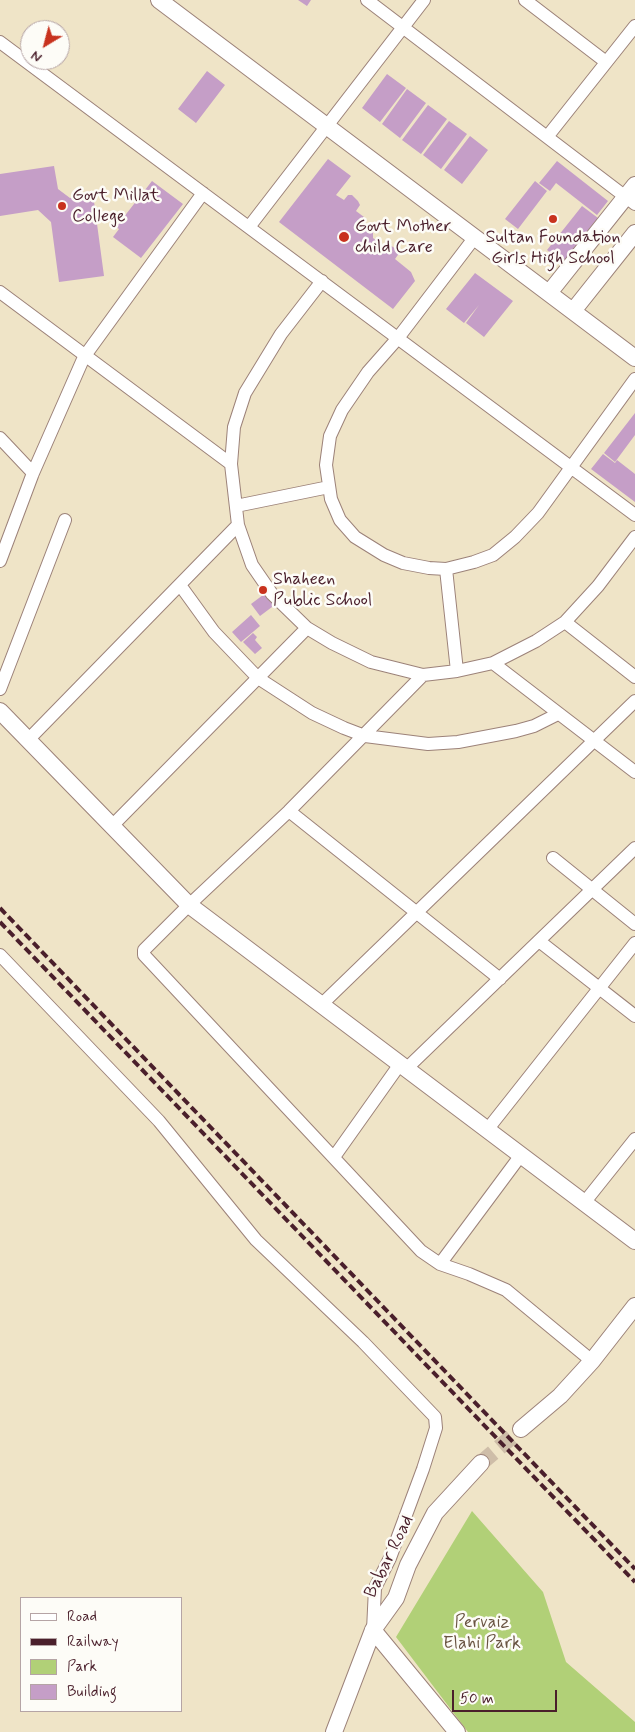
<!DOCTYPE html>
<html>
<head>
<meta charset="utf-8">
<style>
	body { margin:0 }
	#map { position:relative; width:635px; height:1732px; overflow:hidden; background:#efe4c7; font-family:Mynerve,sans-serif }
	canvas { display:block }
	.legend { position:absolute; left:20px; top:1597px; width:162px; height:115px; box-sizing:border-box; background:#fdfcf7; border:1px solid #b5a4a5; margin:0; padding:6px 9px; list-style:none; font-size:15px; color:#4a1f2b }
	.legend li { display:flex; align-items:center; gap:10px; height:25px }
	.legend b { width:25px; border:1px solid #b5a4a5 }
	.north { position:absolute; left:20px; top:20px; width:50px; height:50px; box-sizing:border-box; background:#fdfcf7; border:1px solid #b5a4a5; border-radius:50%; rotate:217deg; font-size:14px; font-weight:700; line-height:20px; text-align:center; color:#4a1f2b }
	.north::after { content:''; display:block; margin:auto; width:18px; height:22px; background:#c8321e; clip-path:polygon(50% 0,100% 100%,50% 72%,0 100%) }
	.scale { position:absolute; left:452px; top:1690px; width:105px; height:22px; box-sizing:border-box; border:2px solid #4a1f2b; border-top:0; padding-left:6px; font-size:15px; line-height:18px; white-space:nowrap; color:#4a1f2b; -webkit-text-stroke:4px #fdfcf7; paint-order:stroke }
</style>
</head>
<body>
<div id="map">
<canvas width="635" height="1732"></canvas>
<ul class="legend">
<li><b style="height:6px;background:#fff"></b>Road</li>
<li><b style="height:6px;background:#4a1f2b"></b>Railway</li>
<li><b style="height:14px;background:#b1d077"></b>Park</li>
<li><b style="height:14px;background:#c59ec7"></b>Building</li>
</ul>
<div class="north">N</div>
<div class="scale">50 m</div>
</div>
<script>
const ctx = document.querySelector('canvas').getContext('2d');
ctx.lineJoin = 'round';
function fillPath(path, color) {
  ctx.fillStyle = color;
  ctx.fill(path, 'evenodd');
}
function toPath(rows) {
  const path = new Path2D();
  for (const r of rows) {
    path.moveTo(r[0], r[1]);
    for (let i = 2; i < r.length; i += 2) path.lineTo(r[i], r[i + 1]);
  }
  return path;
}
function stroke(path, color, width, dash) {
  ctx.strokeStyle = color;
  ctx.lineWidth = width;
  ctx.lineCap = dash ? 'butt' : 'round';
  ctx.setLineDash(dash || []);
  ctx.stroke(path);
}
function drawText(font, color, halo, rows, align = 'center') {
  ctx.font = font + ' Mynerve,sans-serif';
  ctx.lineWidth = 5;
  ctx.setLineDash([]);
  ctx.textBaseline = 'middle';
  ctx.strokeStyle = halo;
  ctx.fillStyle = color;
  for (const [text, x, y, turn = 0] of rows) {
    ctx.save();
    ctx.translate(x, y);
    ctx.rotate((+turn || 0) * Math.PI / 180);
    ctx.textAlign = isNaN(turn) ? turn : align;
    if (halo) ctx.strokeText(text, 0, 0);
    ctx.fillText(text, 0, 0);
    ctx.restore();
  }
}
const green = toPath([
	[472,1511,543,1592,566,1662,635,1722,635,1732,468,1732,396,1637]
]);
const building = toPath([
	[298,0,311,0,307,6],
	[207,71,225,85,196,123,178,109],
	[387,74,406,88,380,122,362,108],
	[407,89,426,103,400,138,382,124],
	[428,105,447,119,421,154,402,140],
	[449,121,467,134,441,169,423,155],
	[470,136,488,150,462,184,444,170],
	[328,159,351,176,336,195,344,200,348,195,352,195,358,201,360,205,356,211,364,217,357,226,360,228,366,226,373,232,373,238,383,246,386,242,400,252,395,259,411,272,415,281,393,309,279,222],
	[557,161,608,201,597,215,556,183,550,191,539,183],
	[54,166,58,189,70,198,93,194,104,276,59,282,51,222,38,210,0,216,0,174],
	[152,181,183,204,141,258,113,237,119,229,116,227],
	[535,181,547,191,518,229,505,219],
	[582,206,598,218,563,263,547,250],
	[475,273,513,301,484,337,466,323,479,305,464,323,446,309],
	[635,413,635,435,615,462,604,453],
	[603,454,615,463,617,460,635,474,635,502,591,469],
	[271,589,280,601,260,616,251,604],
	[251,615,260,626,241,642,232,632],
	[253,633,257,637,255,640,262,648,255,654,243,642]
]);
const tertiaryTunnel = toPath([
	[481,1463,521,1429]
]);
const minor = toPath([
	[367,0,635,204],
	[525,0,606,62],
	[0,42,635,515],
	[547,137,635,26],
	[249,227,424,0],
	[475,237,398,338,368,372,342,410,330,436,326,465,331,499,340,520,355,537,384,555,403,563,429,568,446,569,474,562,493,555,515,537,538,513,635,379],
	[322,281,281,334,245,393,234,427,231,464,238,525,252,565,272,594,307,628,332,643,371,662,423,675,457,671,493,663,536,641,565,622,598,586,635,537],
	[0,292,231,464],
	[0,438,33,473],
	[236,506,329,487],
	[0,561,33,473,84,357,203,193],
	[446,569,457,671],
	[180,585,214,632,258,678,312,713,344,728,365,736,428,744,458,742,516,731,534,726,558,714],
	[565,622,635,677],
	[493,663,635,772],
	[423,675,289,811,189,905,144,950,144,955,421,1251,440,1264,469,1274,506,1290,592,1361],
	[0,689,65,520],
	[28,740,238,525],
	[289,811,500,979],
	[111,827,307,628],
	[553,858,635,924],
	[539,941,635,1016],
	[0,955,159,1121,256,1240,363,1342,435,1417,436,1428,423,1469,390,1558,375,1588,373,1630],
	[321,1005,635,701],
	[406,1069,635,848],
	[487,1130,635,943],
	[334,1157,400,1064],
	[584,1203,635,1139],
	[440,1264,521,1155]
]);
const tertiary = toPath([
	[159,0,635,358],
	[549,293,635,185],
	[573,311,635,233],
	[0,711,189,905,635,1241],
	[521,1429,560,1396,592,1361,635,1306],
	[334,1732,373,1630],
	[457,1732,373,1630,396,1598,408,1565,435,1513,481,1463]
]);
const rail = toPath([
	[0,908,635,1569],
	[0,922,635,1582]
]);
const markers = [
	[62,206,5,"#c8321e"],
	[553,219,5,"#c8321e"],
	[344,237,6,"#c8321e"],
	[263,590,5,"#c8321e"]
];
const poiNames = [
	["Govt Millat",72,196],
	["College",72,217],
	["Govt Mother",355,227],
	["child Care",355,248],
	["Sultan Foundation",553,238,"center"],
	["Girls High School",553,259,"center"],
	["Shaheen",273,580],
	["Public School",273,601]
];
const streetNames = [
	["Babar Road",390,1557,-64]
];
const parkNames = [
	["Pervaiz",482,1623],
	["Elahi Park",482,1644]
];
fillPath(green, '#b1d077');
fillPath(building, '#c59ec7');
stroke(tertiaryTunnel, '#cebda8', 16, [16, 8]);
stroke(minor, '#9c8279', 14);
stroke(tertiary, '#9c8279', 18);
stroke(minor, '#fff', 12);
stroke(tertiary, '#fff', 16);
stroke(rail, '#4a1f2b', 4, [8, 4]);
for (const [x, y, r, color] of markers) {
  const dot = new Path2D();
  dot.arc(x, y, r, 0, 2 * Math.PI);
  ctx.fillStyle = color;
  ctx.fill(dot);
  stroke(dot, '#fdfcf7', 2);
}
drawText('18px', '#4a1f2b', '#fdfcf7', poiNames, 'left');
drawText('18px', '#4a1f2b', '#fdfcf7', streetNames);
drawText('18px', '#695442', '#fdfcf7', parkNames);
</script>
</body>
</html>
